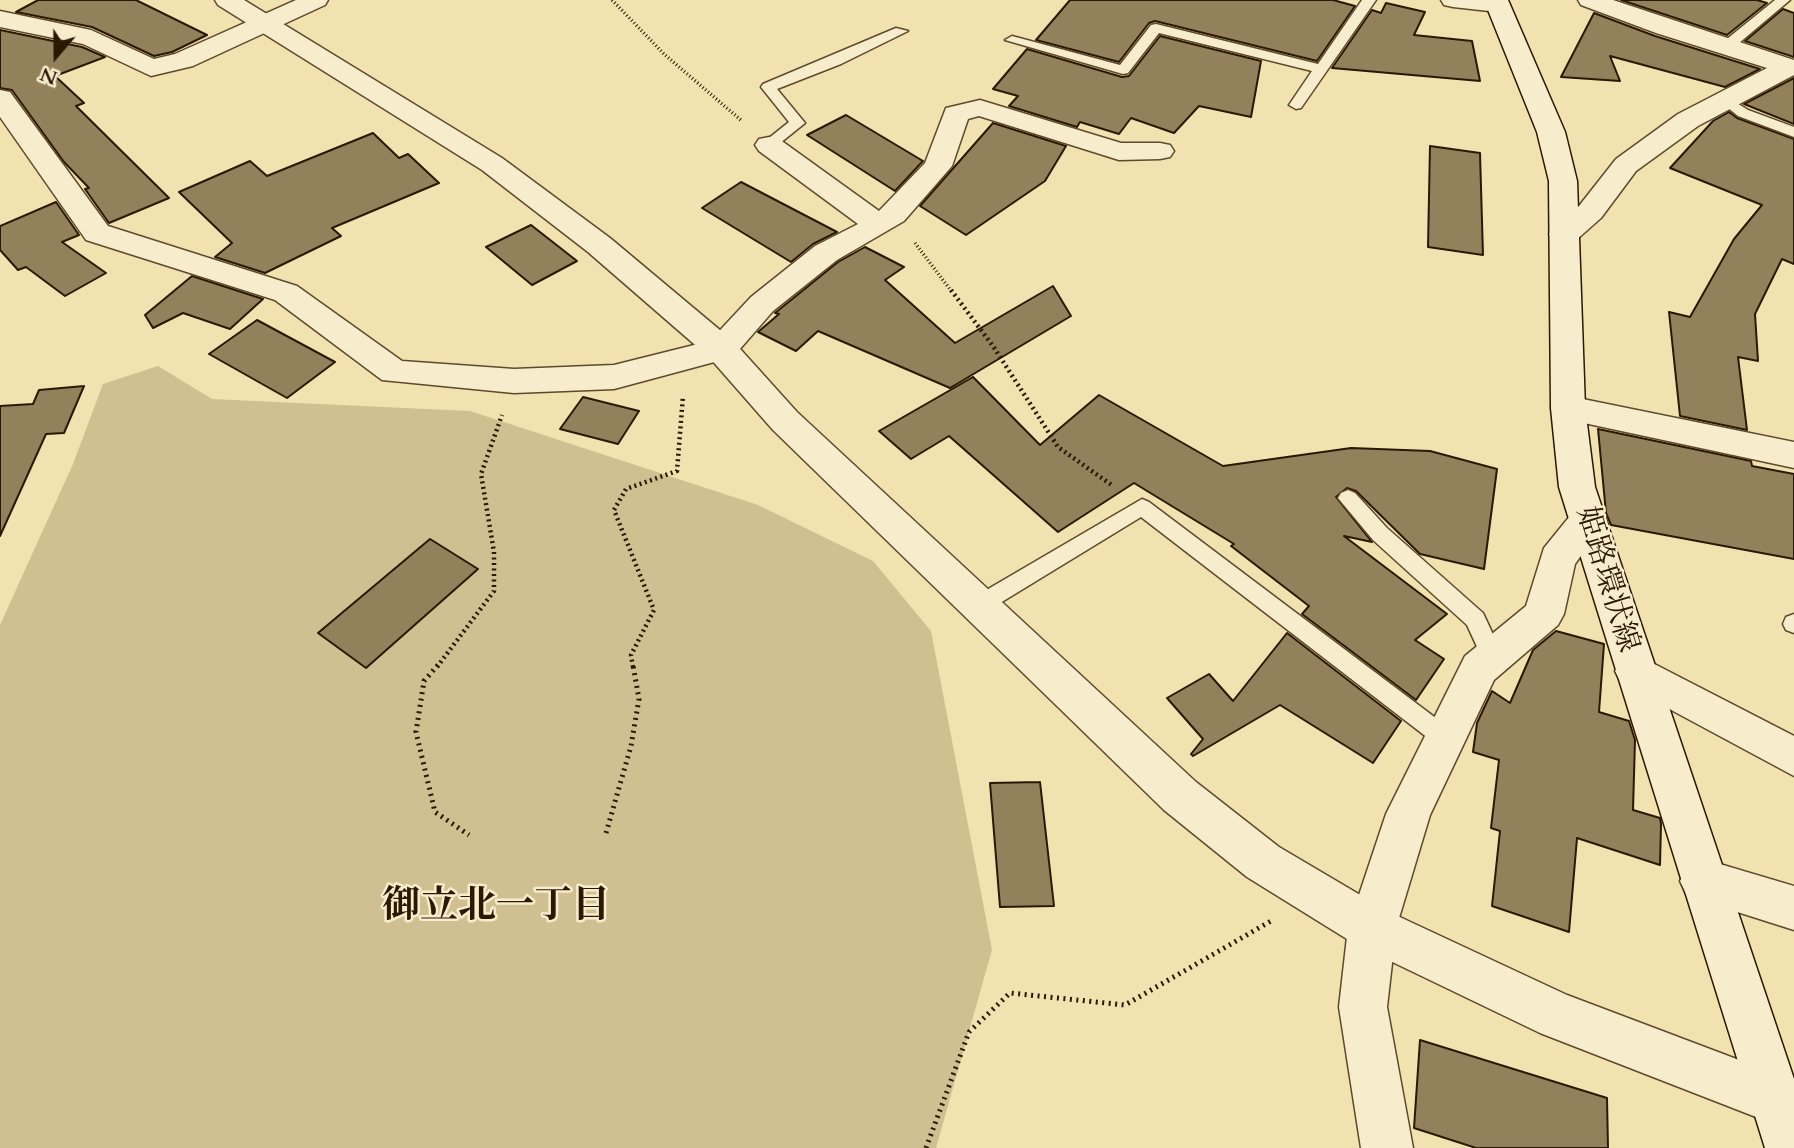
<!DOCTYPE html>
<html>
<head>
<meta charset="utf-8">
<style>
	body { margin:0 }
	#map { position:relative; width:1794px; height:1148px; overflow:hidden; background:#f2e2af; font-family:Cardo,serif }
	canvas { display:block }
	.north { position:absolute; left:21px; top:21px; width:70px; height:70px; -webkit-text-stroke:5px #f7eccb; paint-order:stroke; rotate:200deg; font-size:19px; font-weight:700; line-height:28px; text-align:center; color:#2b1800 }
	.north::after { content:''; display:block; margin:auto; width:24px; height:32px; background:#2b1800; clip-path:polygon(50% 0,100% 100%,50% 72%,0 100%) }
</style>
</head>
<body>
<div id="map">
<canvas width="1794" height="1148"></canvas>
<div class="north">N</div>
</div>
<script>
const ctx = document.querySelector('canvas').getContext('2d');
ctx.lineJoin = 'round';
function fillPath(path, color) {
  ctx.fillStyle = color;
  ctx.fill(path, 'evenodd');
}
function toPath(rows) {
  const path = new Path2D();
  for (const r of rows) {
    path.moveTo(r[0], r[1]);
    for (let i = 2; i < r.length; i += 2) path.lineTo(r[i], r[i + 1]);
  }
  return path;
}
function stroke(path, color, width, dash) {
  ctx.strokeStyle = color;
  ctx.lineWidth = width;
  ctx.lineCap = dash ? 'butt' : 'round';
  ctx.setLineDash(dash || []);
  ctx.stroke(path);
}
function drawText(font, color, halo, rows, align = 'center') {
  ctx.font = font + ' Cardo,"Noto Serif JP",serif';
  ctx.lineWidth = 5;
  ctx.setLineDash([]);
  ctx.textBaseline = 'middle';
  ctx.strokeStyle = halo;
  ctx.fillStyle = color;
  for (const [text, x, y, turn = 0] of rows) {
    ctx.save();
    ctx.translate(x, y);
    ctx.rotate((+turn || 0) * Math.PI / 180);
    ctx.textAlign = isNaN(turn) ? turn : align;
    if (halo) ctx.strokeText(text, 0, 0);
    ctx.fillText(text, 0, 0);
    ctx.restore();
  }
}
const green = toPath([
	[158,366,212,399,470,411,758,505,873,561,931,631,992,950,936,1148,0,1148,0,625,73,464,103,384]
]);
const building = toPath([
	[38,0,136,0,207,35,172,52,154,56,92,27,16,12,38,0],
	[1070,0,1333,0,1355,6,1317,61,1155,21,1149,23,1119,62,1036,40,1070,0],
	[1621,0,1757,0,1767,3,1727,35,1621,0],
	[1386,3,1425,12,1414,35,1472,41,1480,81,1332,68,1372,10,1381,13,1386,3],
	[1783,9,1794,13,1794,57,1745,41,1783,9],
	[1594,13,1655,36,1760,69,1725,87,1610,56,1620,81,1561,77,1594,13],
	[0,30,82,47,105,57,55,76,84,103,76,106,169,198,109,223,85,189,89,188,64,162,12,90,0,88,0,30],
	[1160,36,1261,61,1251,117,1199,106,1174,133,1131,118,1119,134,1080,122,1077,127,1009,106,1018,96,993,89,1027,49,1122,77,1129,76,1160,36],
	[1794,78,1794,124,1744,104,1794,78],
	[1729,112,1737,118,1794,139,1794,264,1782,259,1755,314,1758,361,1738,357,1747,430,1680,416,1669,312,1690,317,1734,239,1762,205,1670,168,1713,121,1729,112],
	[846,115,923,161,895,191,807,135,846,115],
	[993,123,1066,146,1045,181,966,235,920,206,993,123],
	[373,133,399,158,408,154,439,183,332,228,341,236,265,273,215,257,232,243,179,192,250,161,267,176,373,133],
	[1430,146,1480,153,1483,255,1428,247,1430,146],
	[741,182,837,232,813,244,791,262,702,208,741,182],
	[56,202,79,235,62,242,106,273,65,296,26,267,18,270,0,250,0,226,56,202],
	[531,225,577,261,532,285,486,247,531,225],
	[865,247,904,267,885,280,955,343,1053,286,1071,316,950,388,818,331,796,351,758,332,779,314,775,313,838,262,865,247],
	[192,276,263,299,230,329,183,313,153,328,145,315,192,276],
	[257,320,335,362,287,398,209,354,257,320],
	[973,377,1040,445,1099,395,1223,466,1351,448,1430,451,1497,469,1484,569,1420,554,1356,491,1347,488,1336,497,1372,542,1344,536,1447,614,1415,640,1444,659,1416,700,1302,614,1309,606,1231,546,1234,544,1134,483,1058,532,949,436,911,459,879,431,973,377],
	[84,386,64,433,46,434,0,536,0,406,33,404,39,390,84,386],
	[583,397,639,411,618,444,560,429,583,397],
	[1598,429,1751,461,1752,466,1794,474,1794,559,1611,525,1606,513,1598,429],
	[430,539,478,569,366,668,318,633,430,539],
	[1556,631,1604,644,1599,712,1629,721,1635,740,1633,810,1660,818,1661,824,1660,865,1577,838,1569,932,1492,906,1500,831,1491,828,1499,760,1473,752,1477,723,1492,691,1510,703,1533,650,1556,631],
	[1287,633,1401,721,1373,763,1280,705,1193,756,1191,754,1203,739,1167,698,1209,674,1233,701,1287,633],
	[1040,782,1054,906,1000,907,990,783,1040,782],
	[1420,1040,1607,1098,1608,1148,1476,1148,1414,1128,1420,1040]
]);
const pathFar2 = toPath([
	[612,0,664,54,742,121],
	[915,243,952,292]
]);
const pathFar1 = toPath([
	[951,290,993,346,1058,447,1113,486],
	[437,667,494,591,494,552,481,474,502,415],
	[633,667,631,655,654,610,614,510,626,489,677,471,683,396]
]);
const path = toPath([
	[438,665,424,681,416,732,435,812,469,835],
	[606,833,631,746,639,699,633,665],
	[926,1148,969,1032,1010,993,1125,1005,1271,921]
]);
const service = toPath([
	[1362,0,1376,0,1301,108,1296,109,1289,105,1312,71,1159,33,1128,73,1123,74,1005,40,1012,36,1120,65,1151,25,1156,24,1318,64,1362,0],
	[1775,0,1790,0,1732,49,1722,49,1722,43,1775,0],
	[896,28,908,31,841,64,777,89,805,123,774,148,764,148,764,142,789,122,761,87,763,84,896,28],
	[1724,95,1748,110,1794,127,1794,137,1738,116,1717,99,1724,95],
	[1348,490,1355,493,1387,528,1483,613,1503,656,1500,662,1492,665,1484,662,1467,625,1373,540,1338,498,1341,493,1348,490],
	[1142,499,1149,502,1453,731,1457,738,1453,745,1445,748,1437,745,1141,517,987,611,979,614,971,611,968,605,971,599,1142,499],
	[1794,614,1794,633,1786,630,1783,624,1786,617,1794,614]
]);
const minor = toPath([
	[296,0,328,0,325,5,193,66,151,76,83,44,0,27,0,11,91,30,154,59,175,54,296,0],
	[1441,0,1507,0,1510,5,1507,10,1498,12,1453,7,1444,5,1441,0],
	[1578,0,1613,0,1794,60,1794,75,1698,126,1636,171,1601,218,1575,241,1564,243,1553,241,1549,234,1579,206,1616,159,1678,114,1767,68,1656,33,1581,5,1578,0],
	[0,90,10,92,108,226,297,286,402,361,514,369,614,365,710,341,751,297,815,246,858,224,759,151,755,145,759,139,769,137,779,139,879,211,925,163,946,108,980,100,1121,143,1160,143,1170,145,1174,151,1170,157,1160,159,1119,160,979,116,968,119,952,166,904,221,837,260,773,311,733,357,614,389,514,393,382,380,275,300,86,240,0,117,0,90],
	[1568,396,1794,442,1794,468,1556,417,1551,408,1556,399,1568,396],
	[1587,507,1600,511,1606,521,1575,564,1564,614,1558,625,1494,680,1430,815,1396,928,1387,1007,1413,1148,1361,1148,1339,1007,1348,928,1386,814,1465,656,1526,606,1544,548,1574,511,1587,507],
	[1635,654,1794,736,1794,776,1621,683,1615,671,1621,659,1635,654],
	[1703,859,1794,886,1794,930,1687,896,1680,881,1687,866,1703,859]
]);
const tertiary = toPath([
	[215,0,244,0,502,158,610,238,733,341,797,412,1196,782,1279,847,1389,912,1567,995,1792,1080,1792,1116,1774,1124,1540,1033,1355,944,1247,877,1164,810,773,430,709,357,588,252,482,170,218,5,215,0]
]);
const secondary = toPath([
	[1484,0,1508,0,1565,132,1577,181,1585,408,1595,487,1794,1079,1794,1148,1765,1148,1559,487,1551,408,1549,181,1537,132,1484,0]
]);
const streetNames = [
	["姫路環状線",1606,580,73]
];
const nearNeighbourhoodnames = [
	["御立北一丁目",496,908]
];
fillPath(green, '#d0c091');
fillPath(building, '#92815b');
stroke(building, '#2b1800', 2);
stroke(service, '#5d4a2c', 3);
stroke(minor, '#5d4a2c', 3);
stroke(tertiary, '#5d4a2c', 3);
stroke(secondary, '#2b1800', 3);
stroke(pathFar2, '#2b1800', 3.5, [1, 2.5]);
stroke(pathFar1, '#2b1800', 4.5, [2, 3.5]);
stroke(path, '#2b1800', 5, [2, 4.5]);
fillPath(service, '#f7eccb');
fillPath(minor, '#f7eccb');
fillPath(tertiary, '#f7eccb');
fillPath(secondary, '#f7eccb');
drawText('30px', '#2b1800', '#f7eccb', streetNames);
drawText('bold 38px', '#2b1800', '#f7eccb', nearNeighbourhoodnames);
</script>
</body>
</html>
